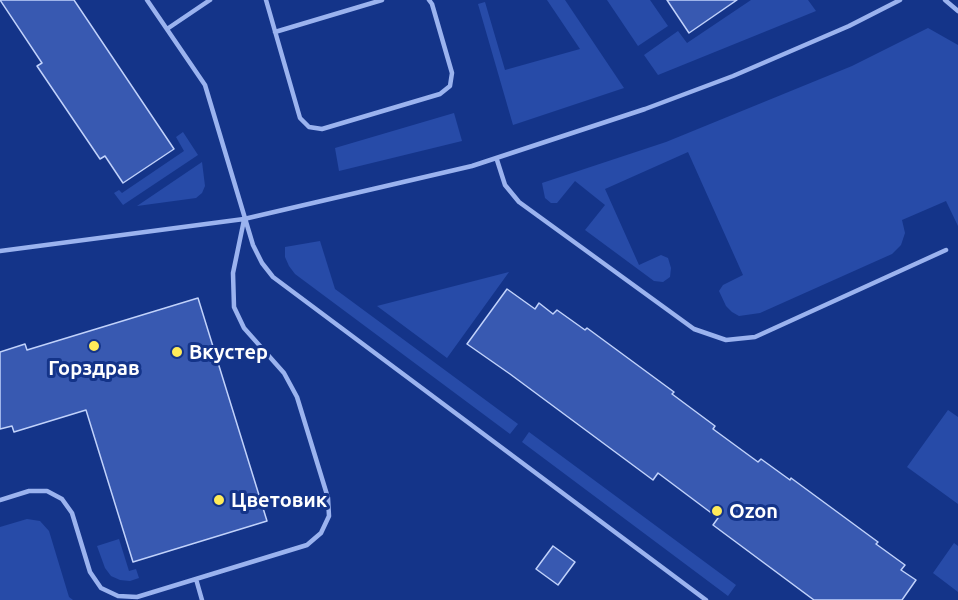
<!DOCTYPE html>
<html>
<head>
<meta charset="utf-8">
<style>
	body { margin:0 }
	canvas { display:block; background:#143489 }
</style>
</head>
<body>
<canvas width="958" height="600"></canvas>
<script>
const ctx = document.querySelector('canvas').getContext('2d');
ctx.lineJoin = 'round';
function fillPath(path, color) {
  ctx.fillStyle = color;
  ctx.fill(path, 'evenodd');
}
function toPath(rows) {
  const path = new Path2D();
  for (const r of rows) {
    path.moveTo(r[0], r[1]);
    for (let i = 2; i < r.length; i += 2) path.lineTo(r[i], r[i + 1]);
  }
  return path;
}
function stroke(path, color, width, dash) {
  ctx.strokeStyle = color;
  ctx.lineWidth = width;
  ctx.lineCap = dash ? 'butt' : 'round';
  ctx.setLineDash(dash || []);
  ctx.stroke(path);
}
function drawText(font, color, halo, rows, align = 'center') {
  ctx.font = font + ' Ubuntu,sans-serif';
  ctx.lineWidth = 6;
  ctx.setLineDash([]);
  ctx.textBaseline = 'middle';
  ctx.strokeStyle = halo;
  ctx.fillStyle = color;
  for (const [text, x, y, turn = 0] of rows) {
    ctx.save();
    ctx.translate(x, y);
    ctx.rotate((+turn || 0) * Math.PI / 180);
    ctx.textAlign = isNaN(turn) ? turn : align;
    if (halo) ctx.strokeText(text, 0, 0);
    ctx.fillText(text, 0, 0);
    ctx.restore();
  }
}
const green = toPath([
	[547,0,565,0,624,88,513,125,478,4,485,2,505,70,580,49],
	[607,0,650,0,668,26,638,46],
	[751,0,808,0,816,11,658,75,644,55,678,31,687,43],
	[928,28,958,45,958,226,946,201,902,220,905,233,901,245,892,254,760,313,739,316,732,312,726,306,719,291,723,285,743,275,688,152,605,189,639,265,661,255,668,258,671,268,670,277,663,282,654,281,585,230,605,205,575,181,557,203,551,203,545,198,542,183,666,142,852,66],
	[454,113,462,141,339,171,335,148],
	[183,132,198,155,123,205,114,193,119,190,122,193,184,151,176,137],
	[202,162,205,186,202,193,196,198,137,206],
	[320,241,335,289,518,424,510,434,295,274,289,266,285,257,285,247],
	[509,272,447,358,377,306],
	[948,410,958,417,958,504,907,467],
	[529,432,736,585,728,596,522,442],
	[27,519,40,521,49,531,69,597,73,600,0,600,0,527],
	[119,539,129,571,136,569,139,578,130,581,120,580,111,576,105,568,97,546],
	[954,543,958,546,958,592,933,573]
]);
const building = toPath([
	[0,0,74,0,174,149,123,183,105,156,100,159,37,66,42,63,0,0],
	[667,0,737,0,689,33,667,0],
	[507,289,535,309,539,303,553,314,557,310,585,330,587,328,674,392,672,394,715,426,713,429,758,462,761,459,790,480,791,478,878,542,876,544,905,565,901,570,916,580,902,600,814,600,713,525,718,518,658,473,653,480,510,374,467,344,507,289],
	[198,298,267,521,133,562,86,410,14,432,12,426,0,429,0,352,25,344,27,350,198,298],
	[553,546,575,562,558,585,536,569,553,546]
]);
const service = toPath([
	[147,0,205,85,253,245,262,263,273,277,706,600],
	[266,0,300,118,309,127,322,129,440,94,450,86,452,73,432,4,429,0],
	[945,0,958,11],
	[167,29,210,0],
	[275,32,382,0],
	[497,160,505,185,519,202,694,329,726,340,755,337,946,250],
	[0,251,244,219,472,166,645,109,733,76,849,26,900,0],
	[0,500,29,491,47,491,62,499,72,513,90,572,101,588,118,596,137,597,307,545,321,533,329,516,328,498,297,397,284,373,244,328,234,307,233,273,244,220],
	[196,579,202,600]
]);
const markers = [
	[94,346,6,"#ffeb59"],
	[177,352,6,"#ffeb59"],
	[219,500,6,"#ffeb59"],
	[717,511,6,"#ffeb59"]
];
const poiNames = [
	["Вкустер",189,352],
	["Горздрав",94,368,"center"],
	["Цветовик",231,500],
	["Ozon",729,511]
];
fillPath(green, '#274ba8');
fillPath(building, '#3859b1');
stroke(building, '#c1d2fb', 1.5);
stroke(service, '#9bb3ef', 4.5);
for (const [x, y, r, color] of markers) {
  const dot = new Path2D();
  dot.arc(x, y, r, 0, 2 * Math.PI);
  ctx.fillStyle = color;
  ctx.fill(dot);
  stroke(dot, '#143489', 2);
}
drawText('bold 20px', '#fff', '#143489', poiNames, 'left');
</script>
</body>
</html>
